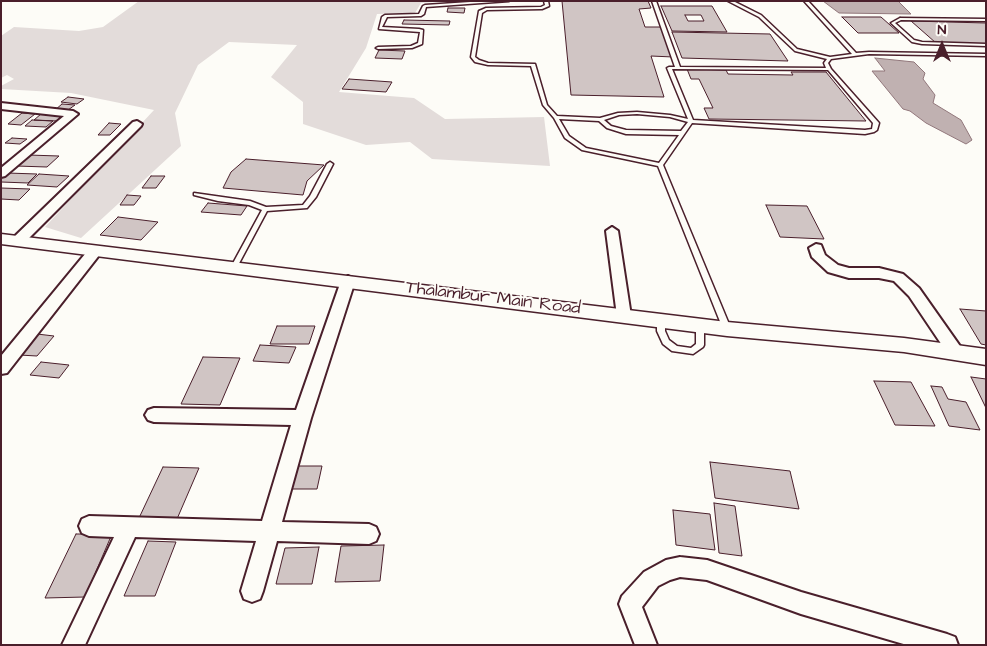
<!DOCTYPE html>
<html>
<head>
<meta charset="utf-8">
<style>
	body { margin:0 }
	#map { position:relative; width:987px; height:646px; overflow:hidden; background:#fdfcf7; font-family:"Architects Daughter",sans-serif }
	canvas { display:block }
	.frame { position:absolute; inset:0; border:2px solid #4a1f2b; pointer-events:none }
	.north { position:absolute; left:917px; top:20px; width:50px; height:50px; -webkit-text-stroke:4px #fdfcf7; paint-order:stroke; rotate:0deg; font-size:14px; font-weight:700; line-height:20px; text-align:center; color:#4a1f2b }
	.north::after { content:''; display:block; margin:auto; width:18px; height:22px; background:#4a1f2b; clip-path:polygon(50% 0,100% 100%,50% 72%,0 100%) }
</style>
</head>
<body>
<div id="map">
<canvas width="987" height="646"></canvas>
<div class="frame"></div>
<div class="north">N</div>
</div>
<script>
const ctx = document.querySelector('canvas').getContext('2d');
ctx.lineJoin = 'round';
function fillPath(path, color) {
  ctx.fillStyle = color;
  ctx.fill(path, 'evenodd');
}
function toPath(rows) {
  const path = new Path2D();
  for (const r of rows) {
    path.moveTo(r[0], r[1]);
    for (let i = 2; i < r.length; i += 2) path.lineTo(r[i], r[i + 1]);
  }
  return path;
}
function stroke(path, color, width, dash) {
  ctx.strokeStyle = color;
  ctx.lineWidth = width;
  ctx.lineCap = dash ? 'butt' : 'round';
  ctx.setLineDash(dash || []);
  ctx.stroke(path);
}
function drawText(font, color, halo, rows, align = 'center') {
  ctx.font = font + ' "Architects Daughter",sans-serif';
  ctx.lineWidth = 4;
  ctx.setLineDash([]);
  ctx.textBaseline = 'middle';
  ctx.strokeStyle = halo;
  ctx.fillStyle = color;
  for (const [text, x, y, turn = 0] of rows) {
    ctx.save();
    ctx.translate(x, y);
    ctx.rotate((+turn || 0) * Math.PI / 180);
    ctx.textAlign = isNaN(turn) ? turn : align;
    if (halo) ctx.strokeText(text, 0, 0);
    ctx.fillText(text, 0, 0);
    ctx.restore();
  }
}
const green = toPath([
	[139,1,449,1,421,3,415,13,377,14,366,48,339,92,414,98,445,119,544,117,550,166,432,159,410,142,366,145,303,124,303,102,271,77,297,45,229,42,198,65,175,113,181,146,81,238,45,227,154,110,71,93,1,89,1,86,14,79,7,75,1,78,1,36,14,27,79,31,103,27]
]);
const water = toPath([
	[823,1,898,1,911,14,839,13,823,1],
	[875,58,914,62,925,73,923,79,935,95,933,103,961,120,972,140,966,144,926,123,910,111,903,109,872,71,885,71,875,58]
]);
const building = toPath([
	[562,1,648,1,651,8,639,9,645,27,661,27,673,57,651,56,664,97,571,95,562,1],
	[661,6,712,6,727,32,672,31,661,6],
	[685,15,701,15,704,21,688,21,685,15],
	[448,8,465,8,464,13,447,12,448,8],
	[842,17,881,17,899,33,858,33,842,17],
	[404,20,450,21,449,25,402,24,404,20],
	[911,21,986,23,986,44,936,43,911,21],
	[672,32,770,34,788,61,682,58,672,32],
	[379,50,405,51,402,59,375,58,379,50],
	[687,69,726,70,728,74,793,75,791,72,826,72,866,121,709,119,704,108,713,108,699,79,691,79,687,69],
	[349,79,392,82,386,92,342,89,349,79],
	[68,97,84,99,77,104,61,102,68,97],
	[62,104,75,105,68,110,55,110,62,104],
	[22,113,35,114,21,125,8,124,22,113],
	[41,114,63,115,57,121,34,120,41,114],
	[32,120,53,121,46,127,25,126,32,120],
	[109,123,121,124,110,135,98,135,109,123],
	[12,138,27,139,20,144,5,143,12,138],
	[28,155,59,156,47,167,16,166,28,155],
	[246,159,324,165,307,181,303,195,223,188,231,172,246,159],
	[7,173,37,174,28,183,1,182,1,178,7,173],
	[39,174,69,176,57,187,27,185,39,174],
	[151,176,165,176,156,188,142,188,151,176],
	[1,188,30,189,19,200,1,199,1,188],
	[127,195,141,196,134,205,120,205,127,195],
	[208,203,247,206,241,215,201,212,208,203],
	[766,205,807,206,824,239,780,237,766,205],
	[118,217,158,222,141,240,100,235,118,217],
	[960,309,986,311,986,345,981,344,960,309],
	[277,326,315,326,309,344,270,344,277,326],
	[37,334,54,336,37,356,19,355,37,334],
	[260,345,296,347,289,363,253,361,260,345],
	[203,357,240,358,220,405,181,404,203,357],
	[41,362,69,365,59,378,30,375,41,362],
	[971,377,986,379,986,408,971,377],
	[874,381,911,382,935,426,895,425,874,381],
	[931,386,942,387,948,399,966,402,980,430,949,426,931,386],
	[710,462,790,471,799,509,715,498,710,462],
	[293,466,322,466,317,489,288,489,293,466],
	[163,467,199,468,177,519,139,518,163,467],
	[714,503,735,506,742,556,719,553,714,503],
	[673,510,710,514,715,550,676,545,673,510],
	[76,534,112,534,85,597,45,598,76,534],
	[148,541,176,542,155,596,124,596,148,541],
	[384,545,380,581,335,582,341,546,384,545],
	[319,547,312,584,276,584,285,548,319,547]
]);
const service = toPath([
	[485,1,509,1,426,7,424,14,421,16,387,17,382,27,419,29,423,30,422,44,412,48,378,49,376,48,378,47,411,46,418,43,420,32,379,29,382,17,385,15,419,14,423,6,425,5,485,1],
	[544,1,548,1,549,6,542,9,487,10,482,13,475,57,479,60,488,63,535,64,547,105,557,116,600,118,618,113,637,112,670,115,688,119,667,68,669,67,675,67,652,1,656,1,680,67,826,68,824,63,827,59,795,51,759,17,728,1,733,1,761,15,797,49,830,57,852,54,804,1,808,1,856,53,869,52,986,54,986,56,869,54,831,59,828,63,831,69,879,123,877,130,874,132,865,134,692,123,663,165,731,329,730,331,727,332,724,331,723,329,658,166,582,150,565,138,554,118,543,105,531,66,488,65,475,62,471,57,479,11,486,8,541,7,545,5,544,1],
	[672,69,828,70,873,123,872,129,865,130,693,120,672,69],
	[637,114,670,117,688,122,681,131,626,130,611,126,604,120,619,115,637,114],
	[559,119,599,121,607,128,626,134,679,135,659,163,586,148,569,136,559,119],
	[900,18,986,19,986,21,901,20,895,23,914,40,922,42,986,44,986,46,922,44,912,42,891,23,900,18],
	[330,162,333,164,316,197,307,208,267,211,236,269,232,269,231,267,262,210,249,205,218,201,194,195,194,193,250,201,266,207,303,205,310,196,327,164,330,162],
	[661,318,665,321,665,331,669,340,677,346,691,348,696,344,696,326,700,323,703,324,704,326,704,345,703,347,693,354,672,351,663,344,657,331,657,321,661,318]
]);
const minor = toPath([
	[1,103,73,111,78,114,5,176,1,177,1,168,64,116,1,109,1,103],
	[137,121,142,124,141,126,23,244,13,244,11,241,13,238,133,122,137,121],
	[612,227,618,231,631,316,629,320,624,321,619,320,617,316,606,231,612,227],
	[816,244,821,245,825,255,838,265,849,268,879,268,903,274,919,288,962,349,964,353,962,357,956,359,950,357,909,296,894,281,879,278,849,278,828,272,812,257,809,248,816,244],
	[95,247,100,248,102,251,100,254,7,373,1,374,1,356,90,248,95,247],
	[348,276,353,278,355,281,311,418,282,522,369,524,376,527,379,534,376,541,369,544,277,541,263,591,260,599,252,602,244,599,241,591,256,541,135,537,85,645,62,645,114,537,89,536,82,533,79,526,82,519,89,516,262,521,291,425,154,422,148,420,145,415,148,410,154,408,296,410,341,281,343,278,348,276],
	[680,557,707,560,801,592,947,634,955,637,958,645,907,645,801,614,707,580,680,577,670,580,658,586,642,607,657,645,635,645,619,604,622,596,644,572,666,560,680,557]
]);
const tertiary = toPath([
	[1,234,727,322,904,338,986,349,986,365,904,352,727,336,1,244,1,234]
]);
const streetNames = [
	["Thalambur Main Road",493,299,7]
];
fillPath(green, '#e3dcda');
fillPath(water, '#c0b1b1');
stroke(water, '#91777b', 1);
fillPath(building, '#d0c5c4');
stroke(building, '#4a1f2b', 1);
stroke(service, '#4a1f2b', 3);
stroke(minor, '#4a1f2b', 4);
stroke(tertiary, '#4a1f2b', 3);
fillPath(service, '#fdfcf7');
fillPath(minor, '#fdfcf7');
fillPath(tertiary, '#fdfcf7');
drawText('18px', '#4a1f2b', '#fdfcf7', streetNames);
</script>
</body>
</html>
